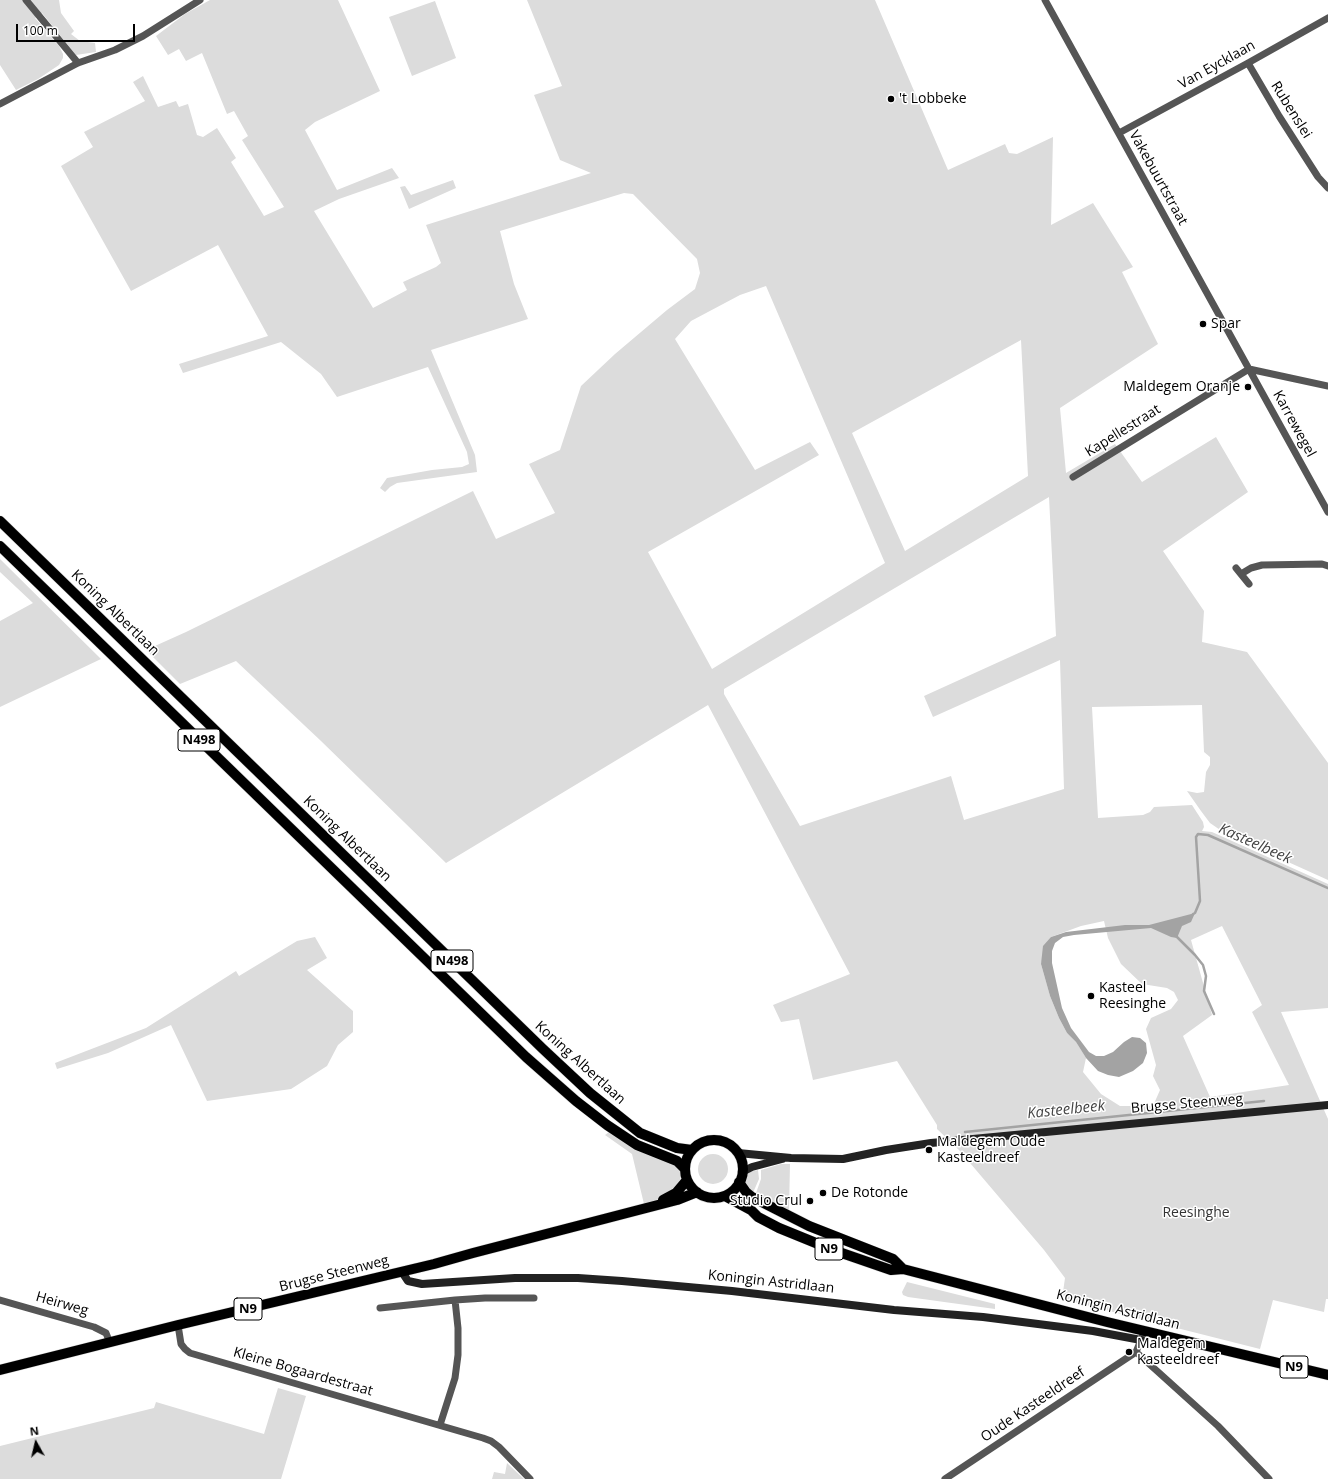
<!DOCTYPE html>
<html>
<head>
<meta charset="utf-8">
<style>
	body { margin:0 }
	#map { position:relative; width:1328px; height:1479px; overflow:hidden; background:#fff; font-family:"Open Sans",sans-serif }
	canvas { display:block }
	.north { position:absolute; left:16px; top:1423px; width:40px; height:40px; -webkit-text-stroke:3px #fff; paint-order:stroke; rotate:352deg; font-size:11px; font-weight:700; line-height:16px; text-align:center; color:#000 }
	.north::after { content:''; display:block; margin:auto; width:14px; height:18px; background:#000; clip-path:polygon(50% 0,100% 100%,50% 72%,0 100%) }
	.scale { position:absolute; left:16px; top:24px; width:119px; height:18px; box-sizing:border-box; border:2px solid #000; border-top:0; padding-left:5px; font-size:12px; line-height:14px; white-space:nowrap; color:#000; -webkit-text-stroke:3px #fff; paint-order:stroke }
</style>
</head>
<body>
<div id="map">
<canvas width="1328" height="1479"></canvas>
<div class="north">N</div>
<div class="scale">100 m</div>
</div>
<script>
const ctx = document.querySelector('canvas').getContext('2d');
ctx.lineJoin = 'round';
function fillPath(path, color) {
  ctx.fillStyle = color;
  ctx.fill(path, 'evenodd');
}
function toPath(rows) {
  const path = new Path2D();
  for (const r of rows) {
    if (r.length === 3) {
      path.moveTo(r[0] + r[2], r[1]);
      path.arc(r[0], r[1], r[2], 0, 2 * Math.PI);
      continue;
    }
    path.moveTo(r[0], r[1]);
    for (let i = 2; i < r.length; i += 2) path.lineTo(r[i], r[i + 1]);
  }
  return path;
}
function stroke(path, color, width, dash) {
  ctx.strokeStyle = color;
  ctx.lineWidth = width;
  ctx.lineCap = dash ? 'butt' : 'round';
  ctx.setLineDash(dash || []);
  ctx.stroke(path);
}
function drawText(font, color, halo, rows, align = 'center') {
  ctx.font = font + ' "Open Sans",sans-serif';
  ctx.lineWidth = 3;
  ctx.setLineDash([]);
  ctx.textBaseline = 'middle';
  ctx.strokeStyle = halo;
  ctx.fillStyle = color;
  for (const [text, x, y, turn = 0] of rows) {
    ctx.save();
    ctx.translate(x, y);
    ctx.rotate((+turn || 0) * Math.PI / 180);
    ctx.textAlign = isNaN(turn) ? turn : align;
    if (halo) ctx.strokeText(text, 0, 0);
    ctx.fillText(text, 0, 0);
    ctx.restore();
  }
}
const green = toPath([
	[0,0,59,0,61,13,74,31,71,34,80,41,95,43,96,52,76,55,42,13,35,18,59,46,63,54,63,58,59,65,38,79,16,90,0,65],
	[210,0,338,0,380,91,315,122,305,130,337,190,392,168,399,178,339,199,314,211,373,308,407,290,403,282,436,267,441,263,426,225,591,173,560,160,534,95,562,86,527,0,875,0,948,170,1005,144,1009,153,1017,154,1053,137,1051,225,1093,203,1133,267,1122,272,1158,344,1060,408,1066,473,1115,444,1142,482,1216,437,1248,492,1163,551,1204,611,1202,642,1247,652,1328,763,1328,880,1226,834,1210,823,1201,811,1187,791,1197,793,1204,792,1206,772,1210,765,1210,757,1204,752,1202,705,1092,707,1098,818,1143,815,1150,812,1154,807,1192,805,1203,822,1204,827,1202,831,1212,832,1328,884,1328,1008,1281,1012,1328,1119,1328,1299,1326,1299,1324,1312,1273,1300,1260,1349,1062,1299,1065,1278,1044,1250,959,1150,937,1129,937,1125,897,1061,813,1080,799,1019,781,1022,773,1005,850,974,708,705,446,863,321,741,236,661,180,684,146,650,186,632,473,491,496,539,555,513,529,464,560,450,581,386,615,354,667,310,695,289,700,273,697,259,633,194,624,193,500,231,514,284,528,319,431,350,475,455,477,472,397,483,390,487,385,492,380,488,387,478,432,470,462,467,469,464,467,452,428,367,337,397,321,374,281,342,183,373,179,364,268,336,218,245,131,291,61,166,93,147,84,132,145,101,133,82,143,76,158,107,176,101,179,107,188,104,197,135,203,137,217,128,236,158,231,162,264,216,284,207,242,140,248,136,234,111,227,114,202,53,186,61,179,49,168,55,156,36,185,14],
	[766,286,885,563,712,669,648,552,819,455,810,442,755,470,675,339,691,321,740,295],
	[1021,340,1028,476,905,551,852,433],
	[1049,497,1056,636,924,696,933,717,1060,660,1064,789,964,820,951,776,800,826,724,694,724,689],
	[1104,921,1108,938,1121,964,1142,984,1167,988,1174,992,1178,1000,1171,1009,1151,1018,1146,1029,1156,1065,1153,1076,1160,1090,1153,1106,1120,1106,1101,1094,1083,1072,1086,1058,1076,1042,1067,1033,1059,1018,1050,996,1041,964,1051,937,1081,926],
	[1222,926,1262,1005,1252,1012,1289,1085,1210,1097,1183,1036,1212,1015,1191,940],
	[435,1,456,58,412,76,389,17],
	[453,180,456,188,409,209,400,187,405,186,411,195],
	[0,559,101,659,0,707,0,621,33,603,0,572],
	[315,937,327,958,307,970,353,1011,353,1032,338,1045,327,1066,291,1089,207,1101,171,1025,108,1053,57,1069,55,1063,146,1028,236,971,239,976,297,941],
	[609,1132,670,1160,679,1168,681,1173,681,1177,677,1187,661,1198,650,1203,644,1204,632,1154,605,1135],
	[713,1169,15],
	[781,1164,790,1164,789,1210,756,1193,761,1179,761,1170],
	[758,1170,759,1179,752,1195,746,1186,746,1178,747,1174,750,1172],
	[907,1282,995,1304,995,1309,908,1297,903,1295,902,1292],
	[278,1388,306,1396,281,1479,0,1479,0,1446,154,1408,156,1402,264,1434],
	[507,1463,524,1479,492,1479,494,1472,505,1474]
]);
const water = toPath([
	[1195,913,1191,922,1182,926,1177,938,1171,937,1151,928,1074,935,1063,937,1055,943,1052,951,1052,963,1062,1008,1071,1028,1089,1052,1096,1056,1104,1056,1113,1052,1124,1042,1132,1037,1140,1038,1146,1043,1147,1053,1143,1063,1133,1071,1119,1077,1108,1075,1098,1071,1086,1058,1076,1042,1067,1033,1059,1018,1050,996,1041,964,1043,946,1051,937,1066,932,1125,925,1149,925]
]);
const stream = toPath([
	[1193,914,1195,913,1200,901,1196,837,1198,834,1208,835,1328,888],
	[1176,936,1195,955,1203,965,1206,976,1204,991,1214,1014],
	[965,1132,1264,1101]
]);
const street = toPath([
	[26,0,78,63],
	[1045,0,1328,512],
	[1248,63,1279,116,1318,177,1328,188],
	[0,104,78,63,115,50,143,36,200,0],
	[1119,133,1248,63,1328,18],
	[1249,369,1328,386],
	[1073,477,1249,369],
	[1236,568,1249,584],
	[1241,574,1251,568,1262,565,1322,564,1328,566],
	[0,1300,94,1327,106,1333,110,1343],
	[380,1308,455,1300],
	[178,1325,181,1344,185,1349,190,1353,483,1438,491,1441,499,1447,530,1479],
	[1136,1352,1218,1426,1269,1479],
	[440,1425,455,1378,458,1355,458,1328,455,1300,485,1298,534,1298],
	[945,1479,1136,1352,1143,1335]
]);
const secondary = toPath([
	[738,1153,791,1158,843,1159,886,1150,931,1143,1328,1105],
	[742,1172,752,1167,782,1159],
	[402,1272,408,1281,422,1284,515,1278,578,1278,622,1281,732,1291,894,1310,983,1317,1093,1331,1141,1340]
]);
const primary = toPath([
	[0,521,543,1049,590,1093,640,1133,677,1148,692,1150],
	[0,546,526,1057,576,1101,607,1125,637,1145,677,1161,685,1169],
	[714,1169,29],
	[739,1182,746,1192,752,1197,809,1226,893,1259,903,1269],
	[725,1196,751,1210,758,1217,779,1228,833,1250,891,1270,903,1269,1107,1322,1328,1375],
	[663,1200,676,1193,687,1180],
	[0,1370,178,1325,434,1264,473,1253,677,1200,697,1192]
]);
const markers = [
	[891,99,4,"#000"],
	[1203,324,4,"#000"],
	[1248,387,4,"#000"],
	[1091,996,4,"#000"],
	[929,1150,4,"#000"],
	[823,1193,4,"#000"],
	[810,1201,4,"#000"],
	[1129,1352,4,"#000"]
];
const shields = [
	[199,740,42],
	[452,961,42],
	[829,1249,28],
	[248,1309,28],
	[1294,1367,28]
];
const shieldNames = [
	["N498",199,740],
	["N498",452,961],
	["N9",829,1249],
	["N9",248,1309],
	["N9",1294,1367]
];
const streetNames = [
	["Van Eycklaan",1217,65,-29],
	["Rubenslei",1291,110,58],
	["Vakebuurtstraat",1158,178,61],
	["Karrewegel",1294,424,61],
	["Kapellestraat",1123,431,-32],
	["Koning Albertlaan",115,613,44],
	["Koning Albertlaan",347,839,44],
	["Koning Albertlaan",580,1063,42],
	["Brugse Steenweg",1187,1104,-5],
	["Brugse Steenweg",334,1274,-14],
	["Koningin Astridlaan",771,1282,6],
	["Heirweg",62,1304,16],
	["Koningin Astridlaan",1118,1310,14],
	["Kleine Bogaardestraat",303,1372,16],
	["Oude Kasteeldreef",1033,1405,-34]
];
const poiNames = [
	["'t Lobbeke",899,99],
	["Spar",1211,324],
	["Maldegem Oranje",1240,387,"right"],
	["Kasteel",1099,988],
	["Reesinghe",1099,1004],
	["Maldegem Oude",937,1142],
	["Kasteeldreef",937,1158],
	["De Rotonde",831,1193],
	["Studio Crul",802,1201,"right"],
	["Maldegem",1137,1344],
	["Kasteeldreef",1137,1360]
];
const parkNames = [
	["Reesinghe",1196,1213]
];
const waterNames = [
	["Kasteelbeek",1255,844,24],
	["Kasteelbeek",1066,1110,-6]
];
fillPath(green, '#dcdcdc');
fillPath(water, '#a3a3a3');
stroke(stream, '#a3a3a3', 2.5);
stroke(primary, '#dbdbdb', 11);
stroke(street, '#555', 7);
stroke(secondary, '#222', 8);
stroke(primary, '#000', 10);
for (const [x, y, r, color] of markers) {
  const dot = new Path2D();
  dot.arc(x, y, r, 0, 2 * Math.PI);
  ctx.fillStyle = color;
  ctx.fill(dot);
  stroke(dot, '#fff', 1.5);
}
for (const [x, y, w] of shields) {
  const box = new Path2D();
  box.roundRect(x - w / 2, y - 11, w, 22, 3);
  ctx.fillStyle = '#fff';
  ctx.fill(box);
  stroke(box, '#000', 1);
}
drawText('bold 13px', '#000', null, shieldNames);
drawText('14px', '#000', '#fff', streetNames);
drawText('14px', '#000', '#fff', poiNames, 'left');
drawText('14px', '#333', '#fff', parkNames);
drawText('italic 15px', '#444', '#fff', waterNames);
</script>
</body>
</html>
